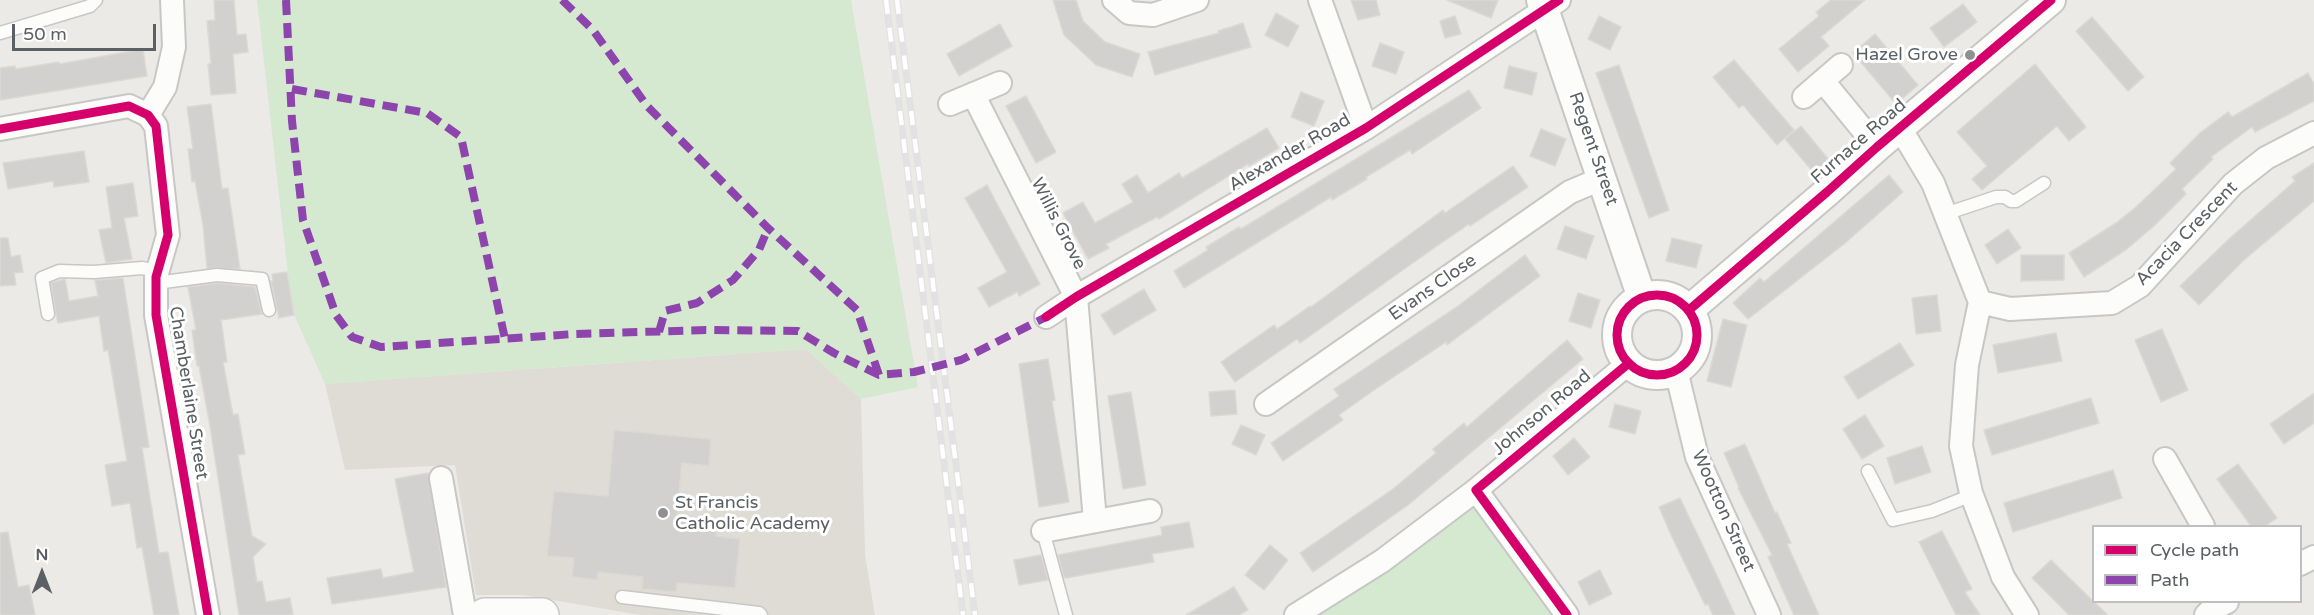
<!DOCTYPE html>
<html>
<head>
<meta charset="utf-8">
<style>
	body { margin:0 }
	#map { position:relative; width:2314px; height:615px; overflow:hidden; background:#eceae6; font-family:"Varela Round",sans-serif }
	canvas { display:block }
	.legend { position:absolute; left:2092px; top:525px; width:210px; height:78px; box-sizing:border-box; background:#fff; border:2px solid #bdbfc1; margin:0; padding:8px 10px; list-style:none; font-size:18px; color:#5b6064 }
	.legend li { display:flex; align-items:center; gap:12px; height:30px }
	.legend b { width:30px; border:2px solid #bdbfc1 }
	.north { position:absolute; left:12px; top:543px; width:60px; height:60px; -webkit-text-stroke:4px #fff; paint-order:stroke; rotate:0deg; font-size:16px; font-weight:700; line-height:24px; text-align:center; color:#5b6064 }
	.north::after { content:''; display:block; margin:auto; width:21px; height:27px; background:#5b6064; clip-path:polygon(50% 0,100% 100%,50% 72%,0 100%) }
	.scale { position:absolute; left:12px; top:24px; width:144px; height:27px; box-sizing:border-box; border:3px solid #5b6064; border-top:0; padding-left:8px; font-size:18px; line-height:21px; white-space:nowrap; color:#5b6064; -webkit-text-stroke:4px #fff; paint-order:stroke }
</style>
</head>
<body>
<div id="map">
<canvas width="2314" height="615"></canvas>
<ul class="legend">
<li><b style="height:8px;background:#d6006c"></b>Cycle path</li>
<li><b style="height:8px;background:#8e44ad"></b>Path</li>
</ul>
<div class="north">N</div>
<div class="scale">50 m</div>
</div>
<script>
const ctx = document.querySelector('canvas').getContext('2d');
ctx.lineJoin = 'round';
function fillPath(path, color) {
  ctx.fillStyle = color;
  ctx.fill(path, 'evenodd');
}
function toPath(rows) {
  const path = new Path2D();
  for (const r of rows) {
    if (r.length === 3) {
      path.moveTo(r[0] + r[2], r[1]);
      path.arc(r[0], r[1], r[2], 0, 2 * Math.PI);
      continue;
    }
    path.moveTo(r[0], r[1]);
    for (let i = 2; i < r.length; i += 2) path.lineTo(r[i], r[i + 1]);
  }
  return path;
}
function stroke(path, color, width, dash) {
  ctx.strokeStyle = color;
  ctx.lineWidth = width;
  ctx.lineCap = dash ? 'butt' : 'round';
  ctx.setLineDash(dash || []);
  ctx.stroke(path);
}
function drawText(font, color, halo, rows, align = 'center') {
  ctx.font = font + ' "Varela Round",sans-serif';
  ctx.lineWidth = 6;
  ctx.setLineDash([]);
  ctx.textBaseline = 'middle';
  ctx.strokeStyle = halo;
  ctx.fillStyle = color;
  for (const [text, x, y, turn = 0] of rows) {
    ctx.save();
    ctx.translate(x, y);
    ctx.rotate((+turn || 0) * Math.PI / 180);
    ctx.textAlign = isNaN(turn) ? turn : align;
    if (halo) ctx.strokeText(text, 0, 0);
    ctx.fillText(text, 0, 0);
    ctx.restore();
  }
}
const education = toPath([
	[806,349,861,399,865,555,875,615,640,615,523,595,476,595,455,465,345,470,325,384]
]);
const green = toPath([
	[257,0,851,0,918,387,861,399,806,349,325,384,292,310],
	[1475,497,1559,615,1307,615]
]);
const building = toPath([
	[214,0,234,0,237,35,246,34,248,52,233,54,236,93,211,95,208,64,211,64,207,21,215,20,214,0],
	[1053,0,1076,0,1083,21,1105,42,1140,54,1132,77,1096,65,1064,35,1053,0],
	[1351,0,1376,0,1380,15,1358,20,1351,0],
	[1447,0,1498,0,1491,18,1447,0],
	[1831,0,1865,0,1821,37,1829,46,1798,72,1779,49,1819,16,1816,12,1831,0],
	[1963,4,1977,22,1944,47,1930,28,1963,4],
	[1276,13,1299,26,1288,47,1265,35,1276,13],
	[1455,16,1461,34,1445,38,1440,21,1455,16],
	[1599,16,1621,27,1610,50,1588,39,1599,16],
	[2092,17,2144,77,2128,91,2076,31,2092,17],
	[1243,23,1251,47,1155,75,1148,52,1219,33,1218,31,1243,23],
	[1000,24,1012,46,959,76,947,54,1000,24],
	[1875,34,1918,85,1896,104,1853,53,1875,34],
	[1380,43,1404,52,1396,74,1372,66,1380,43],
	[143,49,147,76,0,100,0,68,15,66,16,69,59,62,60,64,143,49],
	[1734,60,1794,130,1777,145,1743,105,1739,108,1713,77,1734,60],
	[2035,64,2086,127,2069,141,2057,126,1982,190,1972,179,1987,166,1957,132,2035,64],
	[1619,65,1669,210,1649,218,1596,73,1619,65],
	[1509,66,1537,73,1532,95,1504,88,1509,66],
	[2308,73,2314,84,2314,101,2255,132,2252,127,2211,157,2213,159,2182,189,2186,194,2155,225,2127,249,2084,277,2069,253,2116,223,2136,207,2176,169,2170,163,2200,133,2228,112,2232,117,2308,73],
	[1469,90,1481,108,1412,154,1410,150,1366,177,1367,179,1332,200,1331,197,1184,288,1174,271,1208,250,1206,247,1239,227,1241,229,1469,90],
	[1301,92,1324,101,1314,126,1291,117,1301,92],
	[1026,96,1056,152,1036,163,1006,106,1026,96],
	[211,104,222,189,228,188,240,269,207,268,203,225,195,181,192,182,188,149,193,149,187,107,211,104],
	[1801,126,1829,160,1814,173,1785,139,1801,126],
	[1267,128,1279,148,1249,166,1248,164,1159,219,1157,217,1106,244,1109,248,1088,259,1063,213,1083,202,1095,223,1133,202,1122,184,1137,175,1148,193,1179,173,1182,178,1267,128],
	[1541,129,1566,139,1555,166,1530,156,1541,129],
	[84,151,89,182,54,187,53,181,8,189,3,163,84,151],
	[2314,163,2314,201,2244,260,2199,305,2180,286,2230,238,2295,181,2292,177,2314,163],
	[1513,166,1528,187,1470,226,1469,224,1434,248,1300,343,1297,339,1235,382,1221,362,1274,325,1277,329,1310,306,1311,307,1443,210,1445,213,1513,166],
	[1889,175,1903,192,1844,244,1748,319,1733,303,1760,278,1764,282,1889,175],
	[133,183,138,216,124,218,132,259,106,263,99,230,112,228,106,187,133,183],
	[987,185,1040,284,1019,296,1017,292,989,307,978,288,1007,272,965,198,987,185],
	[1565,226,1594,236,1586,259,1557,249,1565,226],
	[2008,229,2021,248,1997,264,1985,245,2008,229],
	[0,238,8,238,11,257,20,255,23,272,14,273,16,285,0,286,0,238],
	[1672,238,1702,245,1696,268,1666,261,1672,238],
	[1525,255,1540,276,1447,345,1446,342,1377,388,1339,415,1343,420,1283,461,1271,443,1339,396,1334,389,1458,306,1525,255],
	[2021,255,2064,255,2064,280,2021,281,2021,255],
	[287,272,294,315,279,318,271,281,273,281,272,274,287,272],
	[123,278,149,447,142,448,159,553,168,552,179,615,154,615,142,547,137,548,130,503,112,506,105,465,127,461,108,350,104,351,99,316,58,323,56,314,51,283,65,279,69,301,98,296,95,280,123,278],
	[217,283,255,287,262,314,221,320,227,362,223,362,233,415,238,414,245,454,238,455,252,536,266,544,253,557,257,582,262,581,266,602,290,598,293,615,239,615,210,426,199,366,197,366,192,330,196,330,188,287,217,283],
	[1144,289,1156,310,1114,335,1101,315,1144,289],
	[1578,293,1600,300,1591,328,1569,321,1578,293],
	[1937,295,1941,331,1916,334,1912,298,1937,295],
	[1723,319,1747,325,1731,387,1707,381,1723,319],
	[2162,329,2188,390,2161,402,2135,340,2162,329],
	[2056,333,2062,361,1998,373,1993,345,2056,333],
	[1567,340,1583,359,1408,505,1313,572,1300,553,1393,489,1436,453,1433,449,1464,423,1467,427,1567,340],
	[1900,343,1914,365,1858,399,1844,377,1900,343],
	[1048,359,1055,400,1052,401,1069,502,1039,507,1019,364,1048,359],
	[1235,390,1237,414,1211,416,1209,392,1235,390],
	[1131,392,1146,485,1123,489,1108,396,1131,392],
	[2314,393,2314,423,2284,444,2270,424,2314,393],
	[2091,398,2099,423,1992,455,1984,430,2091,398],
	[1615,404,1641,411,1635,434,1609,427,1615,404],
	[1865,415,1884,446,1862,459,1843,429,1865,415],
	[1241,425,1265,435,1256,455,1232,444,1241,425],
	[614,430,711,439,709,466,682,463,677,515,718,519,716,536,740,539,735,588,677,583,676,592,642,589,643,577,598,572,597,580,572,577,574,558,547,556,554,491,608,496,614,430],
	[1574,438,1590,457,1568,475,1553,456,1574,438],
	[1745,444,1775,513,1777,512,1791,543,1787,544,1819,615,1794,615,1768,557,1772,555,1738,488,1739,487,1724,453,1745,444],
	[1922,446,1931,472,1895,484,1887,458,1922,446],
	[2238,464,2277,518,2265,526,2251,526,2217,479,2238,464],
	[2113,470,2122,498,2013,532,2004,503,2113,470],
	[428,473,446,587,332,604,327,578,381,569,383,578,414,572,395,479,428,473],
	[1680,498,1712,565,1735,615,1713,615,1708,604,1705,605,1672,537,1659,507,1680,498],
	[1189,522,1194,547,1152,554,1154,562,1066,578,1064,577,1058,555,1162,535,1161,527,1189,522],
	[1942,531,1972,589,1965,592,1980,615,1956,615,1919,542,1942,531],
	[8,532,18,587,29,585,35,615,0,615,0,533,8,532],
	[1270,545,1288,560,1264,590,1245,575,1270,545],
	[1041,555,1048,580,1019,585,1014,560,1041,555],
	[2051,560,2094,602,2108,615,2069,615,2032,578,2051,560],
	[1600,570,1612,594,1589,605,1578,582,1600,570],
	[1234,587,1248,610,1239,615,1186,615,1234,587]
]);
const service = toPath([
	[0,33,90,6,96,0],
	[1945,214,1996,197,2005,197,2011,201,2016,201,2044,183],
	[156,283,217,275,262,279,269,310],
	[48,314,42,278,59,271,94,272,142,268,158,271],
	[1868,471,1893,520,1932,511,1972,495],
	[1043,531,1066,615],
	[622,597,759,613,761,615]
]);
const minor = toPath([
	[1114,0,1129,13,1153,15,1197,0],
	[1320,0,1366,128],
	[1823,81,1877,147],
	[973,94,1076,297,1095,521],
	[1804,97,1841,65],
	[950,104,1000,83],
	[148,115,165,87,174,47,172,0],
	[1900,128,1933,183,1980,302,1967,365,1961,446,1971,493,2003,577,2027,615],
	[0,129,129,106,148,115,156,126,168,235,156,277,156,315,208,615],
	[1980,302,2010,309,2112,303,2140,286,2233,184,2266,158,2314,133],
	[1046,317,1076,297,1366,128,1559,0],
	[1676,370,1697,457,1769,615],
	[1266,404,1570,192,1603,178],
	[2165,459,2203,526],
	[441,478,465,615],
	[1476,490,1567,615],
	[1043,531,1150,511],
	[2300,564,2314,557],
	[1296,615,1382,561,1476,490,1629,363],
	[2206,615,2211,610,2227,602]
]);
const tertiary = toPath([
	[1541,0,1642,298],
	[1657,335,40],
	[1689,310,1827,192,1877,147,2051,0]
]);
const secondary = toPath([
	[485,615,542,615]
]);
const rail = toPath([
	[886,0,963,615],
	[897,0,975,615]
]);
const quiet = toPath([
	[286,0,292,121,303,220,336,315,352,337,381,347,574,334,706,330,798,331,834,353,879,375,914,372,961,360,1046,317],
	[562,0,593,30,647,106,768,228,857,310,879,375],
	[292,89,427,113,461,137,505,339],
	[659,332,665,311,697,303,733,280,759,250,768,228]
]);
const cycleway = toPath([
	[0,129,129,106,148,115,156,126,168,235,156,277,156,315,208,615],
	[1657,335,40],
	[1689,310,1827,192,1877,147,2051,0],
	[1046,317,1076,297,1366,128,1559,0],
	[1567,615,1476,490,1629,363]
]);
const markers = [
	[1970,55,6,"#8e9092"],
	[663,513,6,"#8e9092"]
];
const poiNames = [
	["Hazel Grove",1958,55],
	["St Francis",675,503,"left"],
	["Catholic Academy",675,524,"left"]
];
const streetNames = [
	["Furnace Road",1859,142,-41],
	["Regent Street",1593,149,71],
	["Alexander Road",1290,153,-30],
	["Willis Grove",1058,224,63],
	["Acacia Crescent",2187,234,-46],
	["Evans Close",1433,288,-35],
	["Chamberlaine Street",188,393,81],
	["Johnson Road",1542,413,-40],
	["Wootton Street",1723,511,66]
];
fillPath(education, '#dfdcd5');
fillPath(green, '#d4e9d0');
fillPath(building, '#d3d1cf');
stroke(building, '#dcd9d5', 1.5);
stroke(service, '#c7c7c6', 15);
stroke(minor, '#c7c7c6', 26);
stroke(tertiary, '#c7c7c6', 32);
stroke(secondary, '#c8c8c8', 36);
stroke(service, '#fcfcfb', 12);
stroke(minor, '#fcfcfb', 22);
stroke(tertiary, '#fcfcfb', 28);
stroke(secondary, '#fcfcfb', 33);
stroke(rail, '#e3e2e2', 7);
stroke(rail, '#fff', 4.5, [14]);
stroke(quiet, '#8e44ad', 8, [15, 8]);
stroke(cycleway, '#d6006c', 9);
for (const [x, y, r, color] of markers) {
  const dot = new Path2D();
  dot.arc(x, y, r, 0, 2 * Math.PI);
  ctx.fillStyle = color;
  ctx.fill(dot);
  stroke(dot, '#fff', 2);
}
drawText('18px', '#5b6064', '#fff', poiNames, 'right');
drawText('18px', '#5b6064', '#fff', streetNames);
</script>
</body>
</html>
